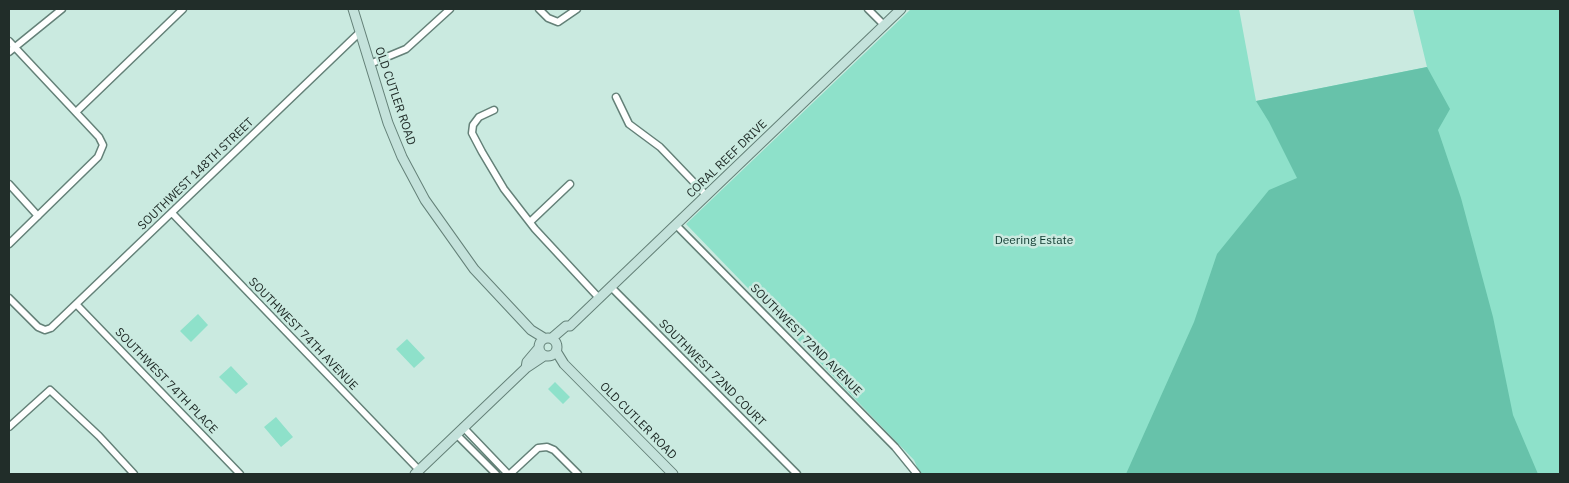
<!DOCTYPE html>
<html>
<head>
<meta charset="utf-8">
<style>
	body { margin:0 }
	#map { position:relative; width:1569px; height:483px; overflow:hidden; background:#caeae0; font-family:"IBM Plex Sans",sans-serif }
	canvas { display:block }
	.frame { position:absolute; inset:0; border:10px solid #212d29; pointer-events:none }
</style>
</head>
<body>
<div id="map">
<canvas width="1569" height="483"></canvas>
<div class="frame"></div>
</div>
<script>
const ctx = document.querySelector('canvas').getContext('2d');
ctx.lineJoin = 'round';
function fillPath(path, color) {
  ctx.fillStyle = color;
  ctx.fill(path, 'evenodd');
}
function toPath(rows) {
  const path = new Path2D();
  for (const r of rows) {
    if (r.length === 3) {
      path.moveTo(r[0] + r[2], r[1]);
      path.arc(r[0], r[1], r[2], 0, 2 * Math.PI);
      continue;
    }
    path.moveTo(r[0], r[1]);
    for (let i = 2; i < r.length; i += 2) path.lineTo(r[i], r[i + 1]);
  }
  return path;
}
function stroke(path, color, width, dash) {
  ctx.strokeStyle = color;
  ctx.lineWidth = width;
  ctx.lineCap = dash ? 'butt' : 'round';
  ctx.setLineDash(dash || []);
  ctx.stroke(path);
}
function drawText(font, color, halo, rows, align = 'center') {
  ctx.font = font + ' "IBM Plex Sans",sans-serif';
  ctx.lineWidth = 5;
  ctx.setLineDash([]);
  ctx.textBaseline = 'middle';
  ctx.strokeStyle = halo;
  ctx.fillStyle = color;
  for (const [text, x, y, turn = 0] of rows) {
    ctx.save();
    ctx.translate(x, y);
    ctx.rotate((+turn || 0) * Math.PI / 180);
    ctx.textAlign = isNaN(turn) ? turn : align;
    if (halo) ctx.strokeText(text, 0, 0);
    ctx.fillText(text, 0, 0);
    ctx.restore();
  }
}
const green = toPath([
	[911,9,1239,9,1256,101,1427,67,1413,9,1560,9,1560,474,920,474,914,460,686,224],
	[198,314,208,325,191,342,180,331],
	[407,339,425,358,414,368,396,349],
	[231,366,248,384,236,394,219,377],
	[555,382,570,397,563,404,548,389],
	[276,417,293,437,281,447,264,427]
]);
const forest = toPath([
	[1427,67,1450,109,1438,130,1461,198,1493,317,1513,415,1538,474,1126,474,1194,322,1217,254,1269,190,1297,178,1269,122,1256,101]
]);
const street = toPath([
	[539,9,548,18,558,22,577,9],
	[868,9,884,25],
	[9,41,99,137,103,145,98,157,9,244],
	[9,52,62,9],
	[370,64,406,49,450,9],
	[616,97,629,124,660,147,707,196],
	[494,110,479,117,473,125,472,133,482,152,504,189,535,229,599,298],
	[76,112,183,9],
	[9,184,38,216],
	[172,213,419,470],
	[530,222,570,184],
	[676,225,895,447,917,474],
	[611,287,797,474],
	[9,298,38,327,45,330,51,328,360,32],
	[76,304,240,474],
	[9,427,50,390,99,436,134,474],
	[463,427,508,474],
	[456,434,496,474],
	[510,474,538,448,547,447,554,450,578,474]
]);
const secondary = toPath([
	[353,9,388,123,402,157,425,200,474,269,531,330,544,338],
	[548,347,9],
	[552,338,566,326,570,326,901,9],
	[556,351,564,364,673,474],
	[526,368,527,362,538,349],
	[415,474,526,368,544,356]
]);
const streetNames = [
	["OLD CUTLER ROAD",395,96,71],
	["CORAL REEF DRIVE",727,159,-44],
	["SOUTHWEST 148TH STREET",196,174,-44],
	["SOUTHWEST 74TH AVENUE",303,334,46],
	["SOUTHWEST 72ND AVENUE",806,340,45],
	["SOUTHWEST 72ND COURT",712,373,45],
	["SOUTHWEST 74TH PLACE",166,381,46],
	["OLD CUTLER ROAD",638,421,45]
];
const parkNames = [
	["Deering Estate",1034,241]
];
fillPath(green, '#8ee1ca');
fillPath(forest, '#67c2aa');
stroke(street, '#648178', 9);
stroke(secondary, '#648178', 11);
stroke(street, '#fff', 6);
stroke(secondary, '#c4e2db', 9);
drawText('12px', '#212d29', '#caeae0', streetNames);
drawText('12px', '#103a30', '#caeae0', parkNames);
</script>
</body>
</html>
